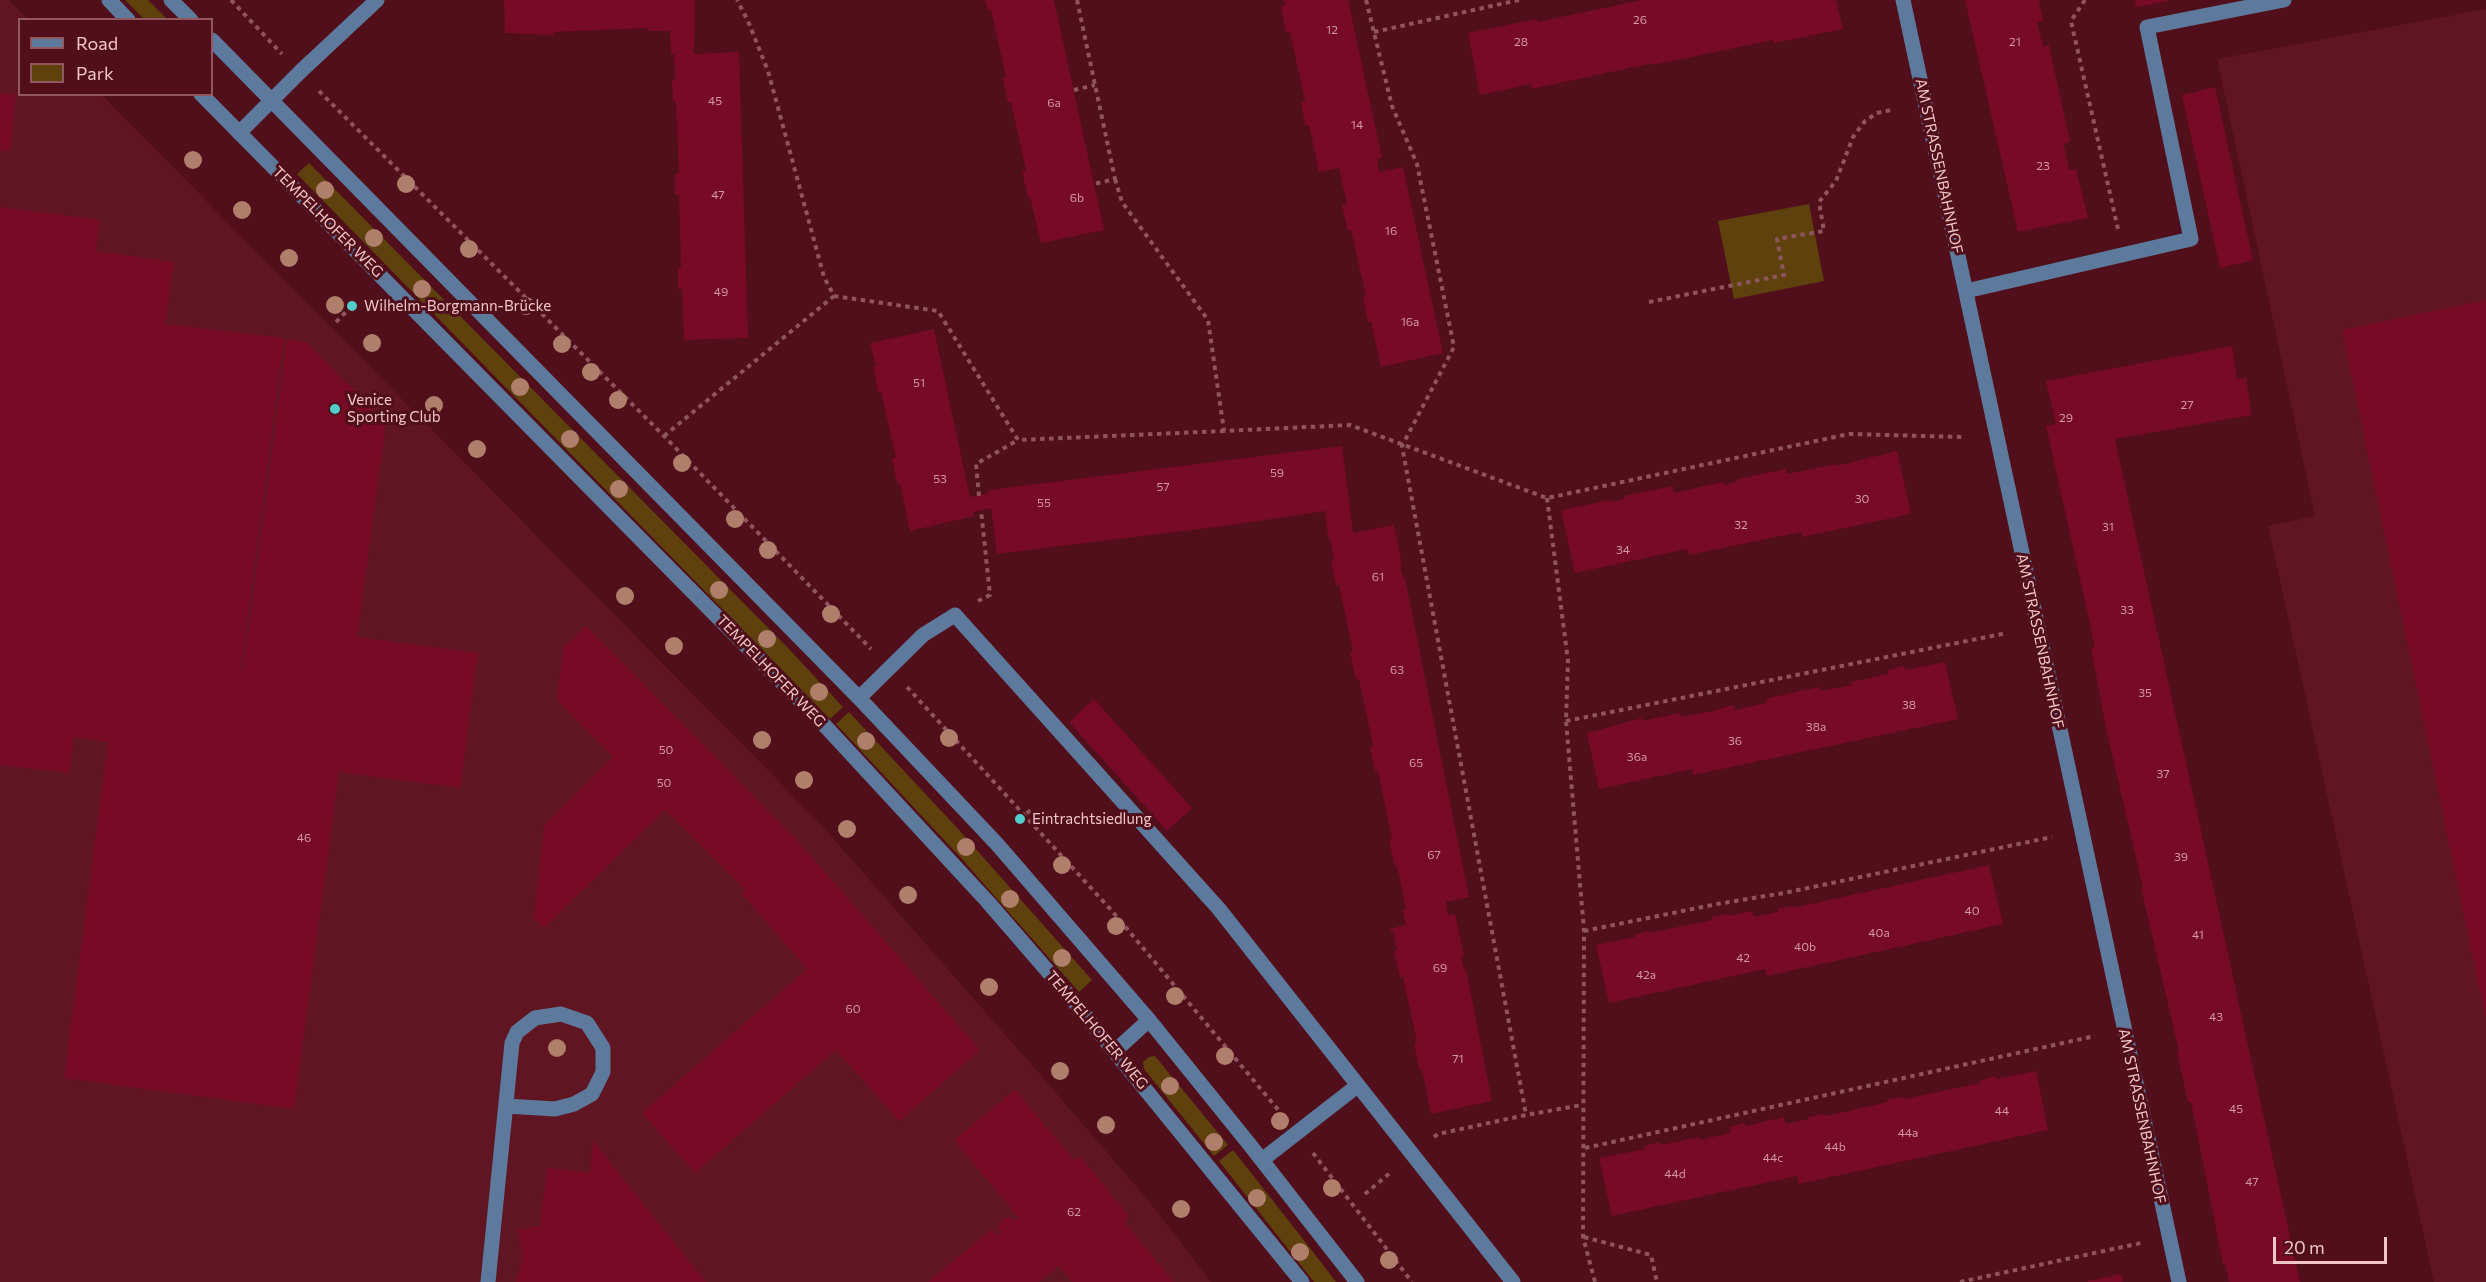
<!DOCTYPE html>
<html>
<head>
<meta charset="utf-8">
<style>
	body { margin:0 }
	#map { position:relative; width:2486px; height:1282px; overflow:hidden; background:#510e1b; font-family:Commissioner,sans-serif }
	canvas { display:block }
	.legend { position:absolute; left:18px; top:18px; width:195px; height:78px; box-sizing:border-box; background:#510e1b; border:2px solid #915860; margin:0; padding:8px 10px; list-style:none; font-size:18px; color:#f0c6c8 }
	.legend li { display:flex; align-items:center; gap:12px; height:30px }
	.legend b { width:30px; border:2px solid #915860 }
	.scale { position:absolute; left:2273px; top:1237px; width:114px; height:27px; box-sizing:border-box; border:3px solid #f0c6c8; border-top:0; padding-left:8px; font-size:18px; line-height:21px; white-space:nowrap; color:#f0c6c8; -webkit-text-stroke:4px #510e1b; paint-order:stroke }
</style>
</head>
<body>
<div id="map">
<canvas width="2486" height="1282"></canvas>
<ul class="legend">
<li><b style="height:8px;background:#5d799b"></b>Road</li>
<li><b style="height:16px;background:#5f410e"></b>Park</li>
</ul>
<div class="scale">20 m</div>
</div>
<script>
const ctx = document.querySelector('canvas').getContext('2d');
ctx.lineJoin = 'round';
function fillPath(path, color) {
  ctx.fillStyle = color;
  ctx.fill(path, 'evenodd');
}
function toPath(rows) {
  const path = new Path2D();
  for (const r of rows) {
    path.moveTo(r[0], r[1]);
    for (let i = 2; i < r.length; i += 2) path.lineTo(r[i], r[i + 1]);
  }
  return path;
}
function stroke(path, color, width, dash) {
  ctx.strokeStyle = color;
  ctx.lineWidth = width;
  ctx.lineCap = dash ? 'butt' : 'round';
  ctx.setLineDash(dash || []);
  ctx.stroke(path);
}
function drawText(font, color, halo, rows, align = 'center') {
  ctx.font = font + ' Commissioner,sans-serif';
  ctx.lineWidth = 6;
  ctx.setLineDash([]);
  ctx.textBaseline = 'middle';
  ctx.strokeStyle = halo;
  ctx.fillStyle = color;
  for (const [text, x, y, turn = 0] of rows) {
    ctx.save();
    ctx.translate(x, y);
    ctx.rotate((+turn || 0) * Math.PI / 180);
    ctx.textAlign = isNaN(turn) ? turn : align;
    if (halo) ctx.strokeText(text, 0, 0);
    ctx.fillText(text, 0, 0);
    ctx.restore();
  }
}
const built = toPath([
	[0,0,9,0,28,19,20,20,20,94,102,95,817,820,1038,1072,1148,1200,1211,1282,0,1282],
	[2486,9,2486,1282,2434,1282,2268,526,2315,516,2217,59]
]);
const green = toPath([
	[125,0,148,0,167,19,144,19],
	[309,163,788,648,843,707,830,719,297,174],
	[1809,204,1824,281,1734,299,1718,221],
	[849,712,959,830,1092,980,1079,992,961,858,836,724],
	[1155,1056,1228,1145,1214,1156,1144,1069,1143,1062,1149,1057],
	[1233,1150,1310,1248,1336,1282,1314,1282,1219,1161]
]);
const building = toPath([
	[504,0,695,0,694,54,739,52,748,338,684,340,682,289,678,289,678,267,681,268,679,195,675,195,675,174,679,173,676,101,673,102,672,80,675,80,674,54,671,54,670,31,648,31,648,28,553,32,553,35,505,33],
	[985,0,1054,0,1104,230,1041,243,1030,197,1028,197,1022,171,1026,170,1011,102,1008,103,1003,78,1006,77,991,10,988,11],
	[1284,0,1348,0,1382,158,1377,159,1379,172,1403,167,1443,353,1381,367,1371,322,1368,322,1363,298,1366,296,1351,230,1348,231,1342,205,1347,204,1339,168,1319,172,1309,125,1305,125,1301,102,1305,101,1290,32,1286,33,1281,7,1285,5],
	[1642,0,1836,0,1843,29,1774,43,1773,40,1653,65,1653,63,1532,89,1531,84,1480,95,1468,33,1537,19,1537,22],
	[1965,0,2039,0,2043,21,2037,22,2043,47,2049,45,2070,142,2064,144,2069,170,2076,169,2088,218,2018,232],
	[2135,0,2169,0,2169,1,2136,7],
	[2215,87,2253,260,2220,268,2182,95],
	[0,93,16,95,10,151,0,150],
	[0,207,100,220,96,251,174,262,165,324,284,338,241,670,243,670,287,339,306,342,386,423,357,637,478,653,460,788,339,772,294,1109,64,1078,108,742,74,737,69,773,0,765],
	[2486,300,2486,1016,2485,1016,2342,330],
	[934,329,970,497,989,493,989,490,1342,446,1353,533,1394,525,1402,565,1400,566,1403,578,1405,578,1469,897,1446,902,1448,915,1455,914,1464,956,1461,956,1464,970,1466,969,1492,1101,1431,1114,1422,1069,1419,1070,1414,1043,1417,1042,1403,977,1400,977,1394,951,1397,950,1393,931,1391,932,1390,929,1406,925,1403,910,1406,909,1397,865,1394,865,1389,839,1392,839,1378,771,1375,771,1370,747,1373,746,1359,679,1356,679,1350,652,1353,651,1339,585,1336,585,1331,561,1334,560,1330,538,1328,538,1325,511,1232,525,997,554,991,508,973,512,974,516,910,531,900,483,897,484,892,458,896,457,881,392,878,392,873,366,876,366,870,343],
	[2232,346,2237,379,2246,378,2252,415,2115,439,2300,1282,2229,1282,2225,1264,2223,1264,2191,1102,2188,1102,2177,1052,2179,1051,2141,888,2143,888,2106,728,2091,648,2095,647,2046,426,2056,424,2046,381],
	[1897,451,1911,514,1802,537,1800,532,1689,555,1687,549,1575,573,1561,510,1611,500,1611,502,1625,499,1624,496,1673,486,1674,493,1723,482,1724,485,1737,482,1737,479,1786,469,1787,474,1836,464,1836,466],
	[586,626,796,839,980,1050,899,1121,836,1050,695,1173,642,1113,807,969,741,893,745,890,665,810,544,928,534,919,544,826,613,757,557,700,563,648],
	[1945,662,1958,719,1693,775,1692,769,1599,789,1587,733,1642,718,1642,721,1680,713,1681,717,1718,710,1718,709,1734,705,1735,710,1767,703,1766,699,1804,690,1820,687,1821,691,1852,685,1851,682,1888,674,1888,670,1904,666,1905,670],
	[1094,699,1192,808,1167,831,1069,722],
	[1989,865,2003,924,1767,976,1765,969,1609,1003,1596,945,1635,937,1635,934,1649,931,1649,933,1712,920,1712,917,1728,914,1729,916,1752,911,1754,917,1778,912,1778,909,1793,906,1793,908],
	[2036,1071,2048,1130,1799,1184,1797,1176,1612,1216,1599,1158,1645,1149,1644,1146,1660,1142,1661,1145,1699,1137,1700,1140,1730,1133,1729,1127,1745,1123,1746,1126,1784,1117,1786,1124,1809,1119,1809,1117,1825,1114,1826,1116,1888,1102,1887,1100,1903,1097,1904,1099,1980,1083,1980,1080,1996,1076,1997,1079],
	[1015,1090,1075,1161,1080,1156,1129,1216,1124,1222,1174,1282,1072,1282,1059,1266,1039,1282,928,1282,992,1229,997,1235,1001,1233,998,1226,1002,1219,1010,1217,1016,1220,1019,1218,954,1140],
	[593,1141,706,1282,515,1282,520,1269,522,1254,518,1230,540,1226,547,1168,590,1173],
	[2121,1274,2123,1282,2088,1282,2088,1281]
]);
const path = toPath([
	[231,0,282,54],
	[1077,0,1115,179,1094,184],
	[1366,0,1392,106,1417,164,1454,347,1402,446,1526,1115],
	[2085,0,2071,21,2118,229],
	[1374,32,1519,0],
	[1074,90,1095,85],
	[319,91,664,436,871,649],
	[1115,179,1122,202,1208,320,1224,431,1350,425,1547,498,1849,434,1963,437],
	[834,296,938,311,1018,440,1224,431],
	[1649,302,1784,275,1777,239,1824,231,1819,202,1836,181,1853,137,1865,121,1877,113,1891,110],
	[336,322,352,306],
	[664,436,834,296,824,277,768,71,748,21,737,0],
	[979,496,976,464,1018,440],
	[1547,498,1568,661,1566,721,1584,931,1583,1237,1595,1282],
	[978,601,990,595,981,510],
	[907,687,1113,912,1280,1112],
	[1566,721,2007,633],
	[1020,819,1033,808],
	[1584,931,1717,904,1784,893,2052,837],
	[1434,1137,1438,1134,1526,1115,1582,1105],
	[1585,1148,2095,1036],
	[1313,1153,1412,1282],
	[1365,1194,1391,1172],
	[1584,1237,1651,1255,1657,1282],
	[1960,1282,2141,1243]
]);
const minor = toPath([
	[109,0,128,20],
	[171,0,191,20],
	[1903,0,2179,1282],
	[212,40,859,698,997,844,1149,1020,1250,1145,1357,1282],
	[201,94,827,728,987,901,1071,998,1302,1282],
	[239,133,301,71,377,0],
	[1966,291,2191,239,2147,27,2284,0],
	[859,698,923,635,955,615,1219,909,1513,1282],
	[1115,1051,1149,1020],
	[1262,1160,1357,1086],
	[488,1282,512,1043,517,1032,535,1018,561,1014,587,1023,603,1048,603,1072,592,1094,574,1104,555,1109,506,1106]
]);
const trees = [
	[193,160],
	[406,184],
	[325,190],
	[242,210],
	[374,238],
	[469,249],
	[289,258],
	[422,289],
	[335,305],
	[526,306],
	[372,343],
	[562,344],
	[591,372],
	[520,387],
	[618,400],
	[434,405],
	[570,439],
	[477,449],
	[682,463],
	[619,489],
	[735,519],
	[768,550],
	[719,590],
	[625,596],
	[831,614],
	[767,639],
	[674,646],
	[819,692],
	[949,738],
	[762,740],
	[866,741],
	[804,780],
	[847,829],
	[966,847],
	[1062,865],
	[908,895],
	[1010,899],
	[1116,926],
	[1062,958],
	[989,987],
	[1175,996],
	[557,1048],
	[1225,1056],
	[1060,1071],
	[1170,1086],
	[1280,1121],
	[1106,1125],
	[1214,1142],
	[1332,1188],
	[1257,1198],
	[1181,1209],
	[1300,1252],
	[1389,1260]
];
const markers = [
	[352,306,6,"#52cdcc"],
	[335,409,6,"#52cdcc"],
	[1020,819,6,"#52cdcc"]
];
const numberNames = [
	["26",1640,20],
	["12",1332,30],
	["28",1521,42],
	["21",2015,42],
	["45",715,101],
	["6a",1054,103],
	["14",1357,125],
	["23",2043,166],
	["47",718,195],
	["6b",1077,198],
	["16",1391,231],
	["49",721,292],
	["16a",1410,322],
	["51",919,383],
	["27",2187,405],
	["29",2066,418],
	["59",1277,473],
	["53",940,479],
	["57",1163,487],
	["30",1862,499],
	["55",1044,503],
	["32",1741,525],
	["31",2108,527],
	["34",1623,550],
	["61",1378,577],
	["33",2127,610],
	["63",1397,670],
	["35",2145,693],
	["38",1909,705],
	["38a",1816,727],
	["36",1735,741],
	["50",666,750],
	["36a",1637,757],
	["65",1416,763],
	["37",2163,774],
	["50",664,783],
	["46",304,838],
	["67",1434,855],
	["39",2181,857],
	["40",1972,911],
	["40a",1879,933],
	["41",2198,935],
	["40b",1805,947],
	["42",1743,958],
	["69",1440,968],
	["42a",1646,975],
	["60",853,1009],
	["43",2216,1017],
	["71",1458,1059],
	["45",2236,1109],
	["44",2002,1111],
	["44a",1908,1133],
	["44b",1835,1147],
	["44c",1773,1158],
	["44d",1675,1174],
	["47",2252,1182],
	["62",1074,1212]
];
const streetNames = [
	["AM STRASSENBAHNHOF",1939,166,78],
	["TEMPELHOFER WEG",328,222,45],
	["AM STRASSENBAHNHOF",2040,641,78],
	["TEMPELHOFER WEG",771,671,46],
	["TEMPELHOFER WEG",1097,1030,50],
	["AM STRASSENBAHNHOF",2142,1116,78]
];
const poiNames = [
	["Wilhelm-Borgmann-Brücke",364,306],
	["Venice",347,400],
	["Sporting Club",347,417],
	["Eintrachtsiedlung",1032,819]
];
fillPath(built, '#601523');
fillPath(green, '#5f410e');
fillPath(building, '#770a27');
stroke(path, '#8e555e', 4, [4.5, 4.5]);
stroke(minor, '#5d799b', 15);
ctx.fillStyle = '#af7f6c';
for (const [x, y] of trees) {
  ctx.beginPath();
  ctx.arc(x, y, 9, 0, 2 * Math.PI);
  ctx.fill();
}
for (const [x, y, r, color] of markers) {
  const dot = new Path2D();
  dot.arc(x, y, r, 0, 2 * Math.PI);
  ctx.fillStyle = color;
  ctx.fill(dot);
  stroke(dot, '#510e1b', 2);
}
drawText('12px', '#d297a0', null, numberNames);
drawText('15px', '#f0c6c8', '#510e1b', streetNames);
drawText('15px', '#f0c6c8', '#510e1b', poiNames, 'left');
</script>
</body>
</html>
